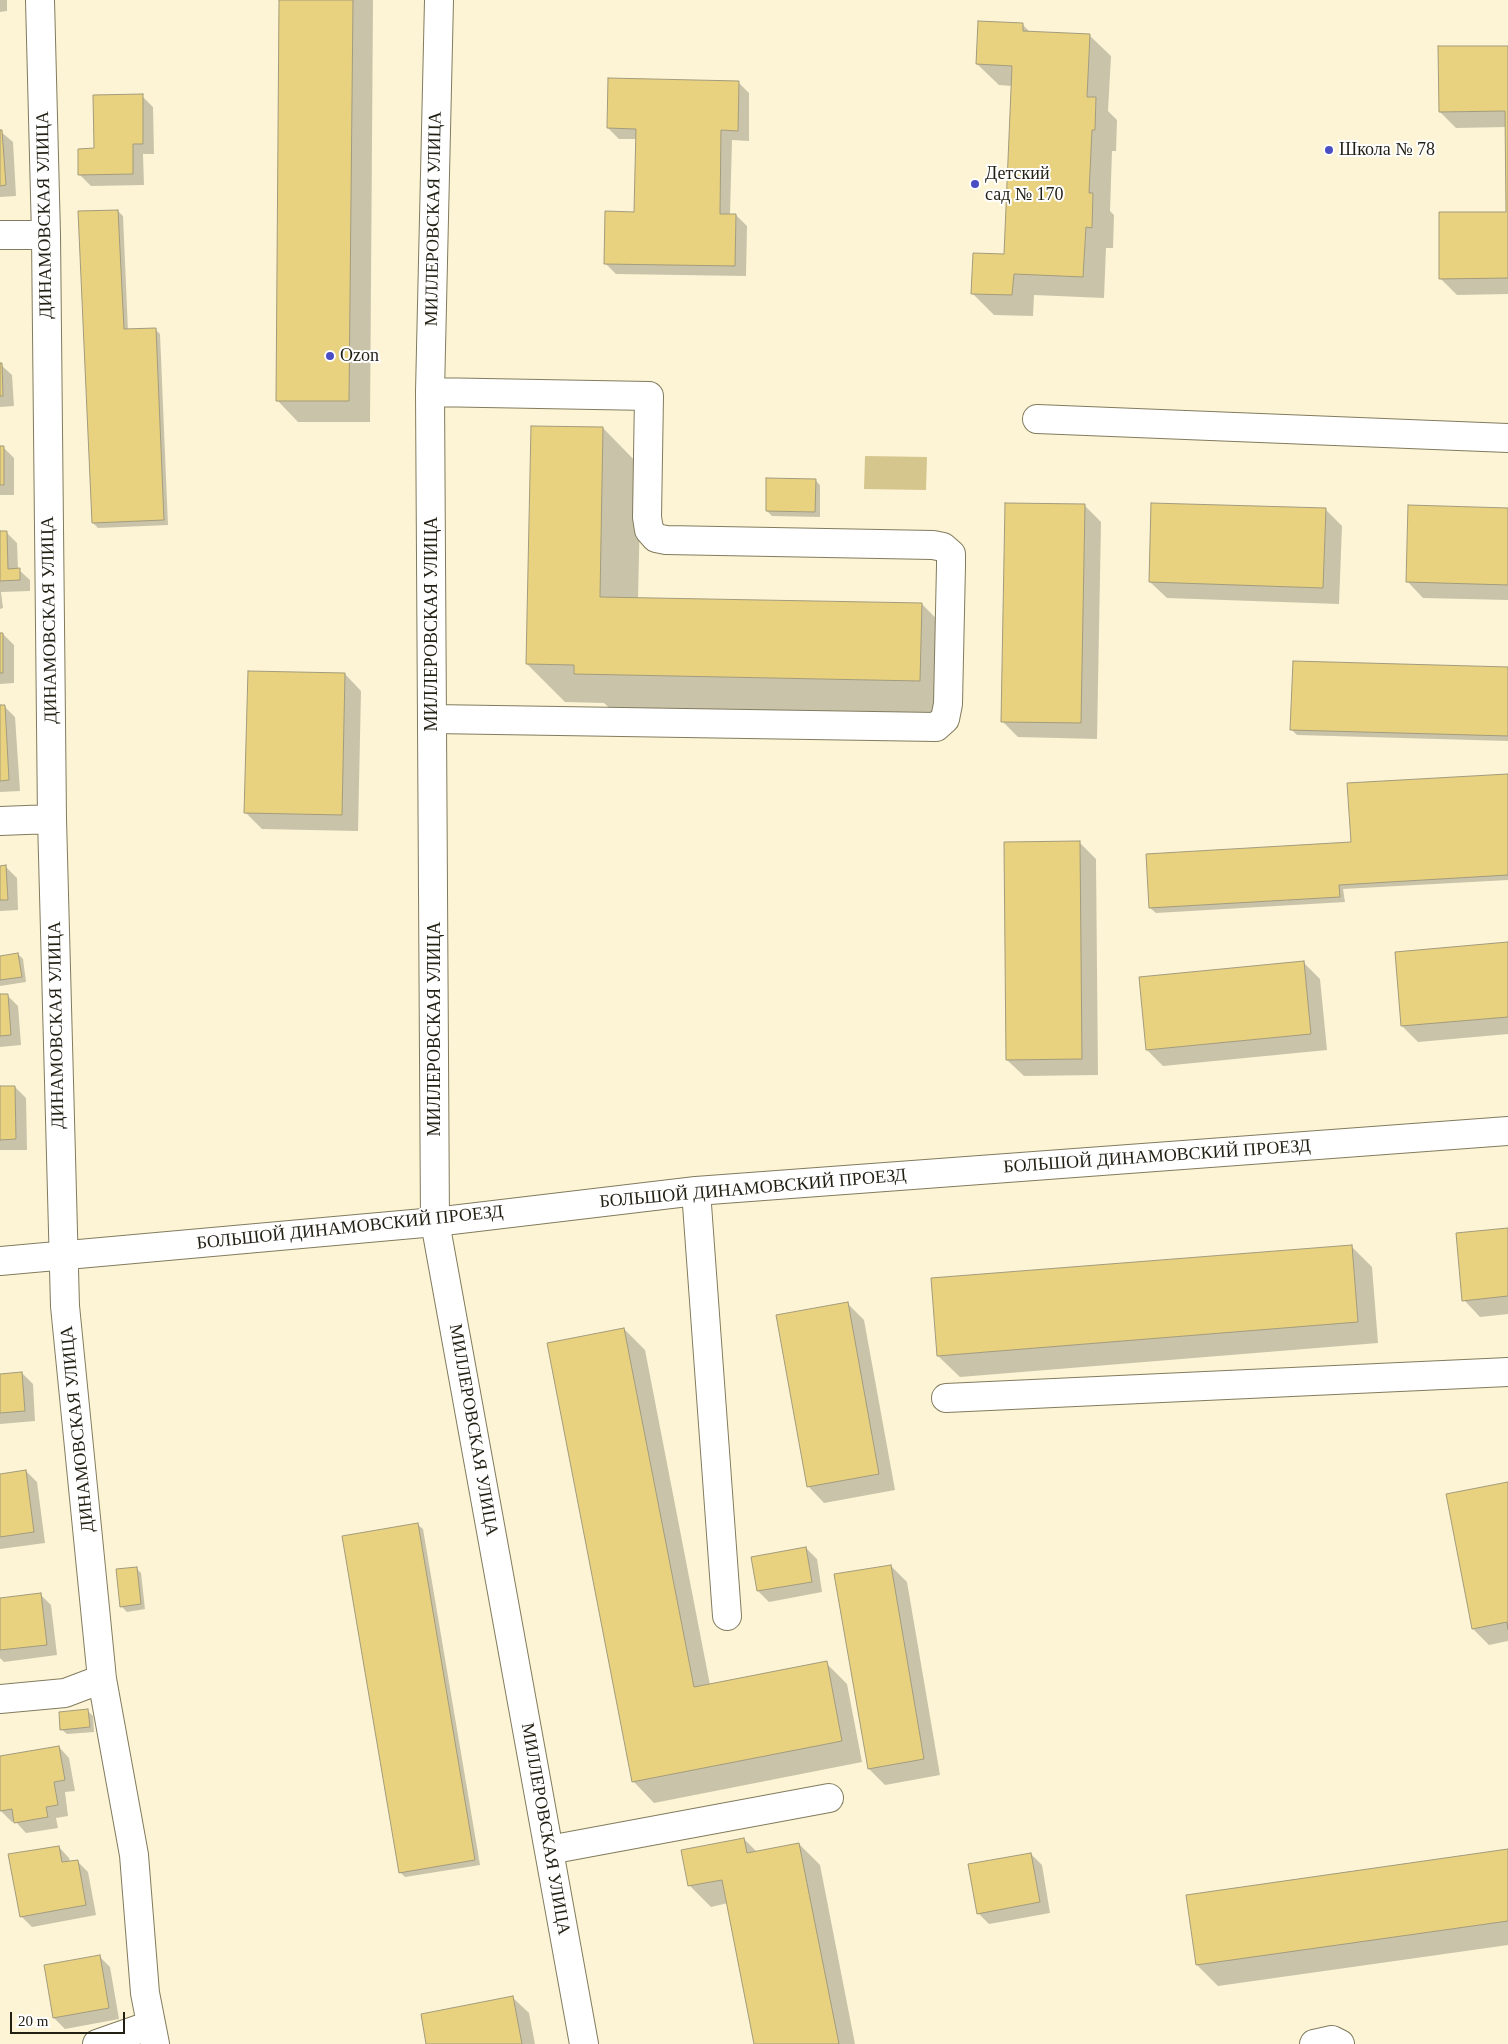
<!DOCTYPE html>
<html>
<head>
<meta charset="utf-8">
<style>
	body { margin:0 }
	#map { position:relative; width:1508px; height:2044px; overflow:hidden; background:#fcf4d4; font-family:Georgia,serif }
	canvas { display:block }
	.scale { position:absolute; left:10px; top:2012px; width:115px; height:22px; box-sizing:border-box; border:2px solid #221f13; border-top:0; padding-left:6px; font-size:15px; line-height:18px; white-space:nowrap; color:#221f13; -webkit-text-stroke:4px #fff; paint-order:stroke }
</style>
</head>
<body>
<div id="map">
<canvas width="1508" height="2044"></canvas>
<div class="scale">20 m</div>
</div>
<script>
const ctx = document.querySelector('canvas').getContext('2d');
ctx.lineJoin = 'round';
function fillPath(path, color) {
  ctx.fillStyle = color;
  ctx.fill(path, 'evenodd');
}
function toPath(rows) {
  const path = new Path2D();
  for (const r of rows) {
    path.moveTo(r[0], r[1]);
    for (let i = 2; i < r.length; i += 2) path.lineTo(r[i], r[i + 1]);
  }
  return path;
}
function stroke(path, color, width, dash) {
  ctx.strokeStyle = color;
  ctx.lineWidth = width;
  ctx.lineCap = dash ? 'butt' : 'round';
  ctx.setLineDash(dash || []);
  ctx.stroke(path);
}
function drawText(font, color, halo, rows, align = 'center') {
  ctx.font = font + ' Georgia,serif';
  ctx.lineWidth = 4;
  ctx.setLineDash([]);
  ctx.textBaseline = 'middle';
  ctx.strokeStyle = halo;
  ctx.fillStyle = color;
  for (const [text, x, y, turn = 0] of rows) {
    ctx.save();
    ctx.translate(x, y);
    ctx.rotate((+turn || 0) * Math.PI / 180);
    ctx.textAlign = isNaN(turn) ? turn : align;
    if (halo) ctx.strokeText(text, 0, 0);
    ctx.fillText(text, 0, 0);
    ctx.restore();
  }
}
const green = toPath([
	[865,456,927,457,926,490,864,489]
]);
const shadow = toPath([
	[0,0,7,0,7,11,0,12],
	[281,0,373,0,370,422,298,422,277,400],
	[1023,25,1031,33,1089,35,1111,56,1108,111,1117,120,1116,151,1112,151,1110,211,1114,215,1113,248,1106,248,1104,298,1034,295,1033,316,994,315,972,293,1005,256,1012,86,999,85,977,64],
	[1508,47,1508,294,1457,295,1441,279,1508,213,1507,127,1456,128,1440,112],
	[738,82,749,93,749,141,732,140,730,215,736,215,747,226,746,276,616,274,605,263,635,213,637,139,619,139,608,128],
	[142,96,153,107,154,154,143,154,144,185,91,186,80,175,96,149],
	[0,131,13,142,16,196,0,197],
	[118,211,123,216,128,331,155,329,160,334,168,525,98,528,93,523],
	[0,364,12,375,14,406,0,407],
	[603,428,641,467,638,599,922,604,960,643,958,718,614,712,604,703,565,702,527,664],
	[0,447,3,447,14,458,14,495,0,495],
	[815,480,820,485,820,517,772,516,767,511],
	[1085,506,1101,522,1097,739,1018,737,1002,721],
	[1508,509,1508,600,1423,598,1407,581],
	[1326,510,1342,526,1339,604,1167,598,1150,582],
	[6,532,17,543,18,569,30,580,30,591,1,592,3,608,0,609,0,533],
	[0,634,3,634,14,645,14,683,0,684],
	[1508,668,1508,741,1297,735,1292,730],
	[345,674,361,691,358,831,262,829,245,812],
	[0,706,4,706,15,717,20,791,0,792],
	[1508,775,1508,880,1343,889,1345,902,1156,913,1150,908,1352,843],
	[1080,843,1096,859,1098,1075,1024,1076,1007,1060],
	[0,867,6,867,17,878,18,910,0,911],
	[1508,943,1508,1034,1418,1042,1402,1026],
	[18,954,23,959,26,982,0,986,0,957],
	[1304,963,1320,979,1327,1050,1163,1066,1147,1050],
	[7,995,18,1006,21,1045,0,1047,0,996],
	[0,1087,15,1087,26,1098,27,1150,0,1150],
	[1508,1229,1508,1314,1480,1317,1464,1300],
	[1351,1246,1372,1267,1378,1343,960,1377,938,1356],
	[847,1303,864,1320,895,1490,824,1503,808,1486],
	[624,1329,645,1350,710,1685,826,1663,847,1684,862,1762,654,1803,633,1781],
	[22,1373,33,1384,35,1421,0,1424,0,1375],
	[26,1471,37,1482,45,1543,0,1549,0,1475],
	[1508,1483,1508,1641,1489,1645,1473,1629],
	[417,1524,423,1529,480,1865,405,1877,400,1872],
	[806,1548,817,1559,822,1592,769,1602,758,1591],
	[891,1566,907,1582,940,1775,885,1785,869,1769],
	[136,1568,141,1573,145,1609,127,1612,122,1607],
	[40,1594,51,1605,57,1655,4,1662,0,1658,0,1599],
	[88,1711,93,1716,94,1732,67,1734,61,1729],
	[59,1747,69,1758,75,1791,65,1792,68,1816,56,1818,58,1828,26,1833,15,1821,12,1822,1,1811,0,1757],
	[744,1839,757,1852,799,1844,820,1865,855,2044,756,2044,728,1903,711,1907,689,1885],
	[59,1847,69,1858,70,1862,77,1861,88,1872,96,1915,32,1927,21,1916],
	[1508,1851,1508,1945,1218,1986,1197,1965],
	[1031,1854,1042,1865,1050,1913,989,1924,978,1913],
	[99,1956,110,1967,119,2019,65,2029,54,2018,45,1966],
	[512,1997,529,2013,535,2044,428,2044]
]);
const building = toPath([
	[279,0,353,0,349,401,276,401,279,0],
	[978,21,1023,23,1023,31,1090,34,1087,97,1096,97,1095,130,1092,130,1089,193,1093,193,1092,228,1086,227,1083,277,1014,274,1012,295,971,294,973,253,1004,254,1012,66,976,64,978,21],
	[1438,46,1508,46,1508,278,1439,279,1439,212,1506,212,1505,111,1439,112,1438,46],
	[608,78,739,81,738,131,721,130,720,214,736,214,735,266,604,264,605,211,634,212,636,129,607,128,608,78],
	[143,94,143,144,133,144,133,174,78,175,78,149,94,148,93,95,143,94],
	[0,130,2,130,6,185,0,186,0,130],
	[118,210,124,329,156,328,164,520,92,523,78,211,118,210],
	[0,363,2,363,3,396,0,396,0,363],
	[531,426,603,427,600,597,922,603,920,681,574,674,574,665,526,664,531,426],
	[0,446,4,446,4,485,0,485,0,446],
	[766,478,816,479,815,512,766,511,766,478],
	[1005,503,1085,504,1081,723,1001,722,1005,503],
	[1151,503,1326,508,1323,588,1149,582,1151,503],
	[1408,505,1508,508,1508,585,1406,582,1408,505],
	[0,531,7,531,8,569,20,568,20,580,0,581,0,531],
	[0,633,3,633,3,673,0,673,0,633],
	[1293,661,1508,667,1508,736,1290,730,1293,661],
	[248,671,345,673,342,815,244,813,248,671],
	[0,705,5,705,9,780,0,781,0,705],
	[1508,774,1508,875,1339,885,1340,897,1149,908,1146,854,1351,842,1347,783,1508,774],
	[1080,841,1082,1059,1006,1060,1004,842,1080,841],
	[6,865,8,900,0,900,0,866,6,865],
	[1508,942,1508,1017,1401,1026,1395,952,1508,942],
	[18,953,22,977,0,980,0,956,18,953],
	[1304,961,1311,1034,1146,1050,1139,977,1304,961],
	[0,994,8,994,11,1035,0,1036,0,994],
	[0,1086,15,1086,16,1139,0,1140,0,1086],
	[1508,1228,1508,1296,1462,1301,1456,1233,1508,1228],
	[1352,1245,1358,1322,937,1356,931,1278,1352,1245],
	[848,1302,879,1474,807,1487,776,1315,848,1302],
	[624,1328,694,1687,827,1661,842,1741,632,1782,547,1343,624,1328],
	[22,1372,25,1411,0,1413,0,1374,22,1372],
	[26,1470,34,1532,0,1537,0,1474,26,1470],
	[1508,1482,1508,1630,1507,1622,1472,1629,1446,1494,1508,1482],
	[418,1523,475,1860,399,1873,342,1536,418,1523],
	[806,1547,812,1582,757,1591,751,1557,806,1547],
	[891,1565,924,1759,868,1769,834,1574,891,1565],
	[137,1567,141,1604,120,1607,116,1569,137,1567],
	[41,1593,47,1645,0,1650,0,1598,41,1593],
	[88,1709,90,1727,60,1730,59,1712,88,1709],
	[59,1746,65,1780,54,1782,58,1805,46,1807,48,1817,14,1823,12,1809,0,1811,0,1756,59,1746],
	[744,1838,747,1853,799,1843,839,2044,754,2044,722,1880,688,1886,681,1850,744,1838],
	[59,1846,62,1862,78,1860,86,1905,20,1917,8,1854,59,1846],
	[1508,1849,1508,1921,1196,1965,1186,1895,1508,1849],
	[1031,1853,1040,1902,977,1914,968,1864,1031,1853],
	[100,1955,109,2008,53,2018,44,1965,100,1955],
	[513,1996,522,2044,426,2044,421,2014,513,1996]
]);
const minor = toPath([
	[40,0,46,235,52,819,65,1306,102,1679,134,1855,145,1993,155,2044],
	[439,0,430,392,435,1222,584,2044],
	[0,235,46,235],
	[430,392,649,396,647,517,649,530,656,538,666,540,933,545,943,547,951,554,951,565,948,704,945,719,936,727,433,719],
	[1037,419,1508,438],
	[0,821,52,819],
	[696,1191,727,1616],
	[0,1261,435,1222,696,1191,1508,1131],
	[946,1398,1508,1372],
	[0,1699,65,1693,102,1679],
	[549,1850,829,1798],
	[97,2044,151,2025],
	[1314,2044,1332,2040,1340,2044]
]);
const markers = [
	[1329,150,5,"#4a4dc3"],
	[975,184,5,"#4a4dc3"],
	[330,356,5,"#4a4dc3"]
];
const poiNames = [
	["Школа № 78",1339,150],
	["Детский",985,174],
	["сад № 170",985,195],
	["Ozon",340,356]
];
const streetNames = [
	["ДИНАМОВСКАЯ УЛИЦА",45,215,-91],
	["МИЛЛЕРОВСКАЯ УЛИЦА",434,219,-89],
	["ДИНАМОВСКАЯ УЛИЦА",50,620,-91],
	["МИЛЛЕРОВСКАЯ УЛИЦА",432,624,-90],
	["ДИНАМОВСКАЯ УЛИЦА",57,1025,-91],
	["МИЛЛЕРОВСКАЯ УЛИЦА",435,1029,-90],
	["БОЛЬШОЙ ДИНАМОВСКИЙ ПРОЕЗД",1157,1157,-4],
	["БОЛЬШОЙ ДИНАМОВСКИЙ ПРОЕЗД",753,1189,-5],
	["БОЛЬШОЙ ДИНАМОВСКИЙ ПРОЕЗД",350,1228,-6],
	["ДИНАМОВСКАЯ УЛИЦА",78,1429,-96],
	["МИЛЛЕРОВСКАЯ УЛИЦА",473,1430,80],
	["МИЛЛЕРОВСКАЯ УЛИЦА",545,1829,80]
];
fillPath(green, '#d5c68d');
fillPath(shadow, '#0003');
fillPath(building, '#e8d27f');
stroke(building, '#a39b7d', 1);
stroke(minor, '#827b5e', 30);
stroke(minor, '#fff', 28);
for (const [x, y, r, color] of markers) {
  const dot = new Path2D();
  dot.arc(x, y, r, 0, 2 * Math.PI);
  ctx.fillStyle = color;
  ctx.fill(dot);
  stroke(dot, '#fff', 2);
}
drawText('18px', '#221f13', '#fff', poiNames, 'left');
drawText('18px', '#221f13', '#fff', streetNames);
</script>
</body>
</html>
